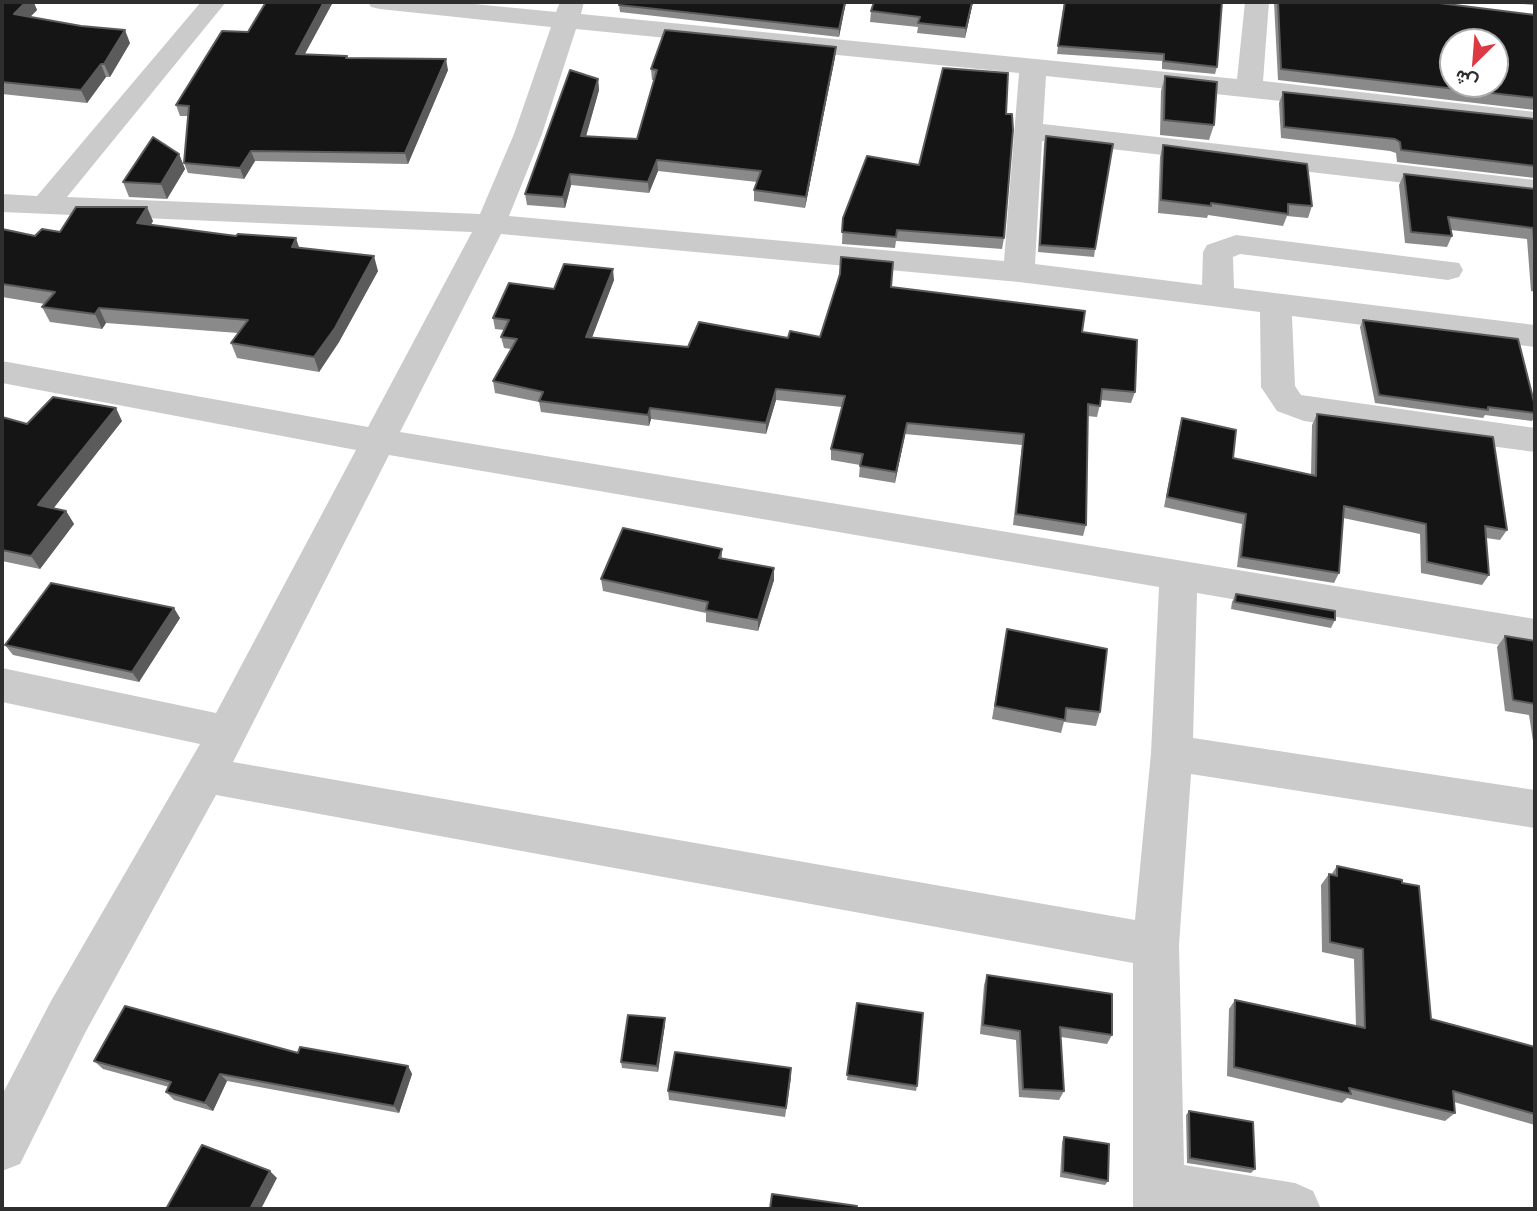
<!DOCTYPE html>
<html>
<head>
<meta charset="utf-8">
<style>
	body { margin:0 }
	#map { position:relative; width:1537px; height:1211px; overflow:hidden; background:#fff; font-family:"Exo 2",Vazirmatn,sans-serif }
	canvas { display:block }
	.frame { position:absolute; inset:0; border:4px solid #2e2e2e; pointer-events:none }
	.north { position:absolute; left:1439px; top:28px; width:70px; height:70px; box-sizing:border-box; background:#fff; border:2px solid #ababab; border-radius:50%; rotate:205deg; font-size:19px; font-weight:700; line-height:28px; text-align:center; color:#2e2e2e }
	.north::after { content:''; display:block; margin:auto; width:24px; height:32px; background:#dc3943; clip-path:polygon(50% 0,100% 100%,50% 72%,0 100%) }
</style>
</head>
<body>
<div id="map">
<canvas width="1537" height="1211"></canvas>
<div class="frame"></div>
<div class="north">ش</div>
</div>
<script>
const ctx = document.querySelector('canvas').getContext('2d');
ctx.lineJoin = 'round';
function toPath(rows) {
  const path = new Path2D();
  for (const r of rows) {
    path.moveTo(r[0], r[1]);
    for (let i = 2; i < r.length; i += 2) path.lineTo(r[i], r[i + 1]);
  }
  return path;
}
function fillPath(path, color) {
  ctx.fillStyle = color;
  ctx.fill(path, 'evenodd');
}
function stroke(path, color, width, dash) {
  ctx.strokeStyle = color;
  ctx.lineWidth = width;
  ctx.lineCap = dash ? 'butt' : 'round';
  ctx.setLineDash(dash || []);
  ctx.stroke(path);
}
const street = toPath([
	[201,2,226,2,67,197,480,214,514,134,551,27,380,9,371,7,368,2,454,2,556,12,560,2,584,2,581,14,1237,79,1245,2,1269,2,1263,81,1535,112,1535,128,1046,76,1043,124,1535,180,1535,198,1042,141,1035,264,1202,285,1203,252,1207,245,1236,235,1459,263,1463,270,1459,277,1448,280,1240,254,1233,257,1234,288,1535,325,1535,347,1292,316,1295,386,1301,395,1535,428,1535,452,1304,421,1277,411,1261,387,1260,312,1019,282,501,234,400,432,1535,619,1535,651,1197,593,1193,738,1535,790,1535,828,1191,774,1179,945,1184,1165,1295,1183,1313,1191,1321,1209,1133,1209,1133,963,216,795,85,1033,20,1164,2,1171,2,1095,51,1001,200,744,2,702,2,668,216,713,356,450,2,383,2,361,368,427,472,232,2,212,2,194,37,196,201,2],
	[576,29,1019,73,1004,261,509,216,542,134,576,29],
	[389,455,1159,587,1151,753,1135,920,233,762,389,455]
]);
const wall = toPath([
	[2,2,35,2,34,3,37,10,30,17,130,43,110,77,106,77,87,103,2,94],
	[266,2,333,2,304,54,448,70,408,164,255,161,244,179,188,173,184,163,188,116,180,116,176,105,248,32],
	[846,2,839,37,620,12,619,5],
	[973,2,965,38,917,33,918,27,870,22,871,11],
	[1064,2,1217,67,1215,74,1162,69,1162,61,1057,54],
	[1274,2,1431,2,1535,15,1535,110,1278,80],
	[1497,2,1535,2,1535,5],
	[836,47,835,57,805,208,754,201,754,190,757,182,658,171,649,193,571,185,565,208,527,205,525,194,598,79,599,90,586,136,637,139,654,80,652,80,651,69],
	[1165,76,1214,125,1209,140,1160,135,1161,91],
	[1283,92,1535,119,1535,178,1397,162,1396,153,1390,151,1281,138,1279,103],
	[1006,114,1004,238,1002,249,896,241,895,248,842,244,843,218,919,165],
	[1046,136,1095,249,1094,257,1038,252,1044,144],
	[1163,145,1312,206,1308,218,1287,216,1283,226,1208,215,1207,218,1158,213,1160,157],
	[179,154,185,169,167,199,129,197,123,182],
	[1404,174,1535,189,1535,292,1531,291,1527,239,1451,230,1452,236,1447,247,1405,243,1399,185],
	[153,221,151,225,299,247,378,271,339,342,319,372,237,358,231,343,238,333,106,323,102,329,50,322,42,307,45,304,2,297,2,229,35,236,60,232],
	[614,280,592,337,688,347,788,338,820,337,891,287,1082,332,1135,392,1131,403,1101,400,1097,417,1087,416,1086,525,1083,536,1013,525,1022,445,905,434,895,483,859,477,860,465,831,460,831,449,842,407,776,400,766,434,651,419,649,426,541,412,539,402,495,393,493,381,511,349,504,348,501,337,504,330,495,329,493,318,554,289],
	[1363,320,1535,406,1535,416,1532,421,1485,415,1483,418,1375,403,1360,327],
	[1317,414,1507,530,1500,540,1486,538,1489,575,1482,585,1421,573,1420,534,1343,518,1339,573,1334,583,1237,567,1242,524,1164,507,1179,429,1182,418,1233,458,1311,475,1312,425],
	[2,417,27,424,122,421,53,508,66,511,74,524,40,569,2,561],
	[722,549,722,558,774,568,774,580,758,631,706,622,706,613,603,591,601,579],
	[1236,594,1335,620,1331,628,1231,609,1232,602],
	[180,618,139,682,13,655,5,645],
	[1007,629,1100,712,1096,726,1064,722,1061,733,992,719],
	[1505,636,1535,641,1535,754,1529,715,1505,711,1497,647],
	[1337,866,1431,1019,1535,1047,1535,1125,1454,1102,1455,1113,1445,1121,1347,1098,1342,1103,1227,1076,1229,1009,1235,1000,1356,1026,1354,959,1322,952,1321,885,1329,874,1331,875],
	[987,975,1112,1035,1107,1044,1061,1037,1064,1091,1059,1100,1019,1097,1016,1040,980,1034,984,985],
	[857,1003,917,1086,916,1091,847,1080],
	[665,1018,665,1024,658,1072,622,1068,621,1062],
	[298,1053,408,1066,412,1074,399,1113,227,1081,213,1111,174,1100,166,1092,169,1087,103,1069,94,1061],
	[791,1068,785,1117,669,1100,668,1091],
	[1189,1111,1255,1169,1251,1173,1187,1163,1186,1115],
	[1064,1137,1108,1181,1105,1185,1060,1177,1062,1142]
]);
const shadedWall = toPath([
	[26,2,35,2,34,3,37,10,20,27,14,14],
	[324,2,333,2,299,65,296,54],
	[845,2,846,2,839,37,839,29],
	[972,2,973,2,965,38,966,28],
	[125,30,130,43,110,77,104,64],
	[836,47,835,57,805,208,806,197],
	[446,59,448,70,408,164,405,153],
	[101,64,106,77,87,103,81,90],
	[598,79,599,90,583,147,581,136],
	[251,151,255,161,244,179,240,168],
	[179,154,185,169,167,199,161,184],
	[657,160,658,171,649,193,648,182],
	[570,174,571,185,565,208,563,197],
	[147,207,153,221,143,237,137,223],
	[296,238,301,253,292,247],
	[374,256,378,271,339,342,319,372,314,357],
	[613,269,614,280,588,348,586,337],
	[99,308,106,323,102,329,95,314],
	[776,389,776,400,766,434,766,423],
	[116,408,122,421,46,518,38,505],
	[650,408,651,419,649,426,648,415],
	[907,423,905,434,895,483,896,472],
	[66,511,74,524,40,569,31,556],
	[774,568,774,580,758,631,758,620],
	[174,608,180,618,139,682,132,672],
	[665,1018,665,1024,658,1072,657,1066],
	[408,1066,412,1074,399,1113,394,1106],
	[791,1068,791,1078,785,1117,786,1108],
	[220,1074,227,1081,213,1111,205,1103],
	[270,1171,277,1178,261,1209,250,1209]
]);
const building = toPath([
	[2,2,26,2,14,14,81,26,125,30,104,64,101,64,81,90,2,82,2,2],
	[266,2,324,2,296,54,347,56,346,58,446,59,405,153,251,151,240,168,184,163,189,106,176,105,222,31,248,32,266,2],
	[620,2,845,2,839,29,619,5,620,2],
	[874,2,972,2,966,28,918,23,920,17,871,11,874,2],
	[1065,2,1222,2,1217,67,1164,61,1164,54,1058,46,1065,2],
	[1278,2,1431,2,1535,15,1535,98,1281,69,1278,2],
	[1453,42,1495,42,1495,84,1453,84,1453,42],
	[665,30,836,47,806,197,754,190,761,171,657,160,648,182,570,174,563,197,525,194,570,70,598,79,581,136,637,139,657,70,651,69,665,30],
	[943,68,1008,73,1006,114,1012,114,1013,130,1004,238,897,230,896,237,842,232,843,218,867,156,919,165,943,68],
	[1165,76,1217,82,1214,125,1164,120,1165,76],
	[1283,92,1535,119,1535,166,1401,150,1400,142,1395,139,1284,127,1283,92],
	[1046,136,1113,144,1095,249,1040,245,1046,136],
	[153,137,179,154,161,184,123,182,153,137],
	[1163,145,1307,164,1312,206,1288,204,1288,214,1211,203,1211,206,1161,200,1163,145],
	[1404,174,1535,189,1535,254,1533,228,1448,217,1452,236,1411,232,1404,174],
	[76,207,147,207,137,223,236,236,238,234,296,238,292,247,374,256,335,328,314,357,231,343,248,320,99,308,95,314,42,307,55,292,2,284,2,229,35,236,42,229,60,232,76,207],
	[841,257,893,262,891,287,1085,311,1082,332,1137,340,1135,392,1102,389,1100,406,1088,404,1086,525,1016,514,1024,434,907,423,896,472,860,466,863,454,831,449,845,396,776,389,766,423,650,408,648,415,539,401,543,392,493,381,517,339,501,337,509,320,493,318,509,283,554,289,564,264,613,269,586,337,688,347,699,322,788,338,790,331,820,337,840,274,841,257],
	[1363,320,1518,339,1535,406,1535,413,1488,407,1488,410,1379,395,1363,320],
	[53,397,116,408,38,505,66,511,31,556,2,550,2,417,27,424,53,397],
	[1317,414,1493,437,1507,530,1485,526,1489,575,1427,562,1426,524,1344,506,1339,573,1241,557,1246,514,1167,497,1182,418,1236,430,1233,458,1316,476,1317,414],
	[623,528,722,549,719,558,774,568,758,620,706,610,708,602,601,579,623,528],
	[51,583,174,608,132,672,5,645,51,583],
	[1236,594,1335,611,1335,620,1235,602,1236,594],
	[1007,629,1107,649,1100,712,1066,708,1065,720,995,706,1007,629],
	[1505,636,1535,641,1535,704,1513,700,1505,636],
	[1337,866,1402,880,1402,883,1419,886,1431,1019,1535,1047,1535,1114,1453,1091,1455,1113,1349,1088,1351,1094,1234,1067,1235,1000,1365,1028,1363,949,1330,942,1329,874,1337,876,1337,866],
	[987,975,1112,994,1112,1035,1060,1027,1064,1091,1023,1089,1020,1031,983,1025,987,975],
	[857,1003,923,1013,917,1086,847,1075,857,1003],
	[125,1006,298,1053,300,1047,408,1066,394,1106,220,1074,205,1103,166,1092,171,1082,94,1061,125,1006],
	[628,1015,665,1018,657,1066,621,1062,628,1015],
	[675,1052,791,1068,786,1108,668,1091,675,1052],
	[1189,1111,1253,1122,1255,1169,1190,1158,1189,1111],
	[1064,1137,1109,1144,1108,1181,1063,1172,1064,1137],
	[202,1145,270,1171,250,1209,166,1209,202,1145],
	[772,1194,857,1206,856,1209,770,1209,772,1194]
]);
fillPath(street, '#cbcbcb');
fillPath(wall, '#8a8a8a');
fillPath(shadedWall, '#5b5b5b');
fillPath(building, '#151515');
stroke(building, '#5b5b5b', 2);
</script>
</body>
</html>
